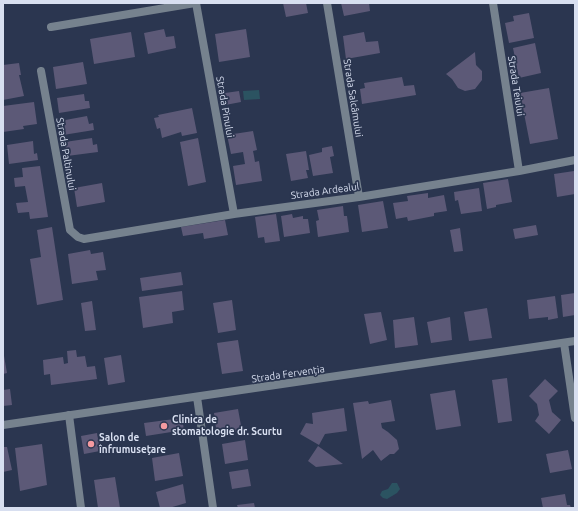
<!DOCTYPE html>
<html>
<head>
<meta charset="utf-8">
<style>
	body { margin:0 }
	#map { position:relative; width:578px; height:511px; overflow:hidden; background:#2b3650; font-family:Ubuntu,sans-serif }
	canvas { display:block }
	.frame { position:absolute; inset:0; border:4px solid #d8dff0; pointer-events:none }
</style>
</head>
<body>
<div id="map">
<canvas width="578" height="511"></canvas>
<div class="frame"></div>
</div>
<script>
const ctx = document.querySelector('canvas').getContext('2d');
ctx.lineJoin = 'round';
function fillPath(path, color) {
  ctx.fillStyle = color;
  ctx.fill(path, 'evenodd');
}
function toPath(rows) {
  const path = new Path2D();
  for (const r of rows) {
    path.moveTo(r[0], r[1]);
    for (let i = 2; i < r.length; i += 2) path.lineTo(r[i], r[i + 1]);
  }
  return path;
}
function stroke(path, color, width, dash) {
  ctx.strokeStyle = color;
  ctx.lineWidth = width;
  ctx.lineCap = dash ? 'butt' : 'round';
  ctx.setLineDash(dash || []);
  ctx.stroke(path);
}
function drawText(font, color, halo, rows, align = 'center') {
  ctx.font = font + ' Ubuntu,sans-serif';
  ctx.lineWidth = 3.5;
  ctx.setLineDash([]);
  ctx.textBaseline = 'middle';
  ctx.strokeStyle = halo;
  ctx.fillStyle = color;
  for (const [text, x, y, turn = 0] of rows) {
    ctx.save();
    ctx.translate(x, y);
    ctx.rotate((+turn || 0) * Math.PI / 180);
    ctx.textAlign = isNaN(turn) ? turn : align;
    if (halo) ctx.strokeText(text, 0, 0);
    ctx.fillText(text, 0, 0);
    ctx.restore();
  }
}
const water = toPath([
	[259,90,260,99,244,100,243,91],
	[392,483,397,483,400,489,397,493,387,499,383,498,380,495,382,491,388,489]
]);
const building = toPath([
	[283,3,306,3,308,13,286,17],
	[341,3,369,3,370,11,344,16],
	[529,13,534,38,509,43,505,23,514,21,513,16],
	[164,29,166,37,174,36,176,48,148,54,144,33],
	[246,29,250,57,219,62,215,34],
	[131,32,135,57,94,64,90,39],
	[364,32,366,42,378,41,380,53,346,59,343,36],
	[535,43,541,73,519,78,513,48],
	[475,52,476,65,482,71,482,80,475,89,465,91,458,88,452,79,446,74],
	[83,62,87,84,56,89,53,67],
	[19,63,21,75,19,75,24,96,3,100,3,65],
	[402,77,404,86,414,85,416,95,362,104,360,89,365,88,364,83],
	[549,88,558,139,530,144,520,93],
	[239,91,241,102,220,106,218,94],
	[84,94,85,101,89,101,90,108,59,113,57,98],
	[34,102,37,124,23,126,24,129,3,132,3,106],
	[192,108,197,133,182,136,181,132,162,138,160,128,157,129,154,118,159,117,158,115],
	[87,116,89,124,93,123,94,130,63,135,60,121],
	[253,131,257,150,253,151,254,156,255,162,259,161,262,181,236,185,233,166,245,164,243,152,231,154,227,135],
	[92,138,93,145,97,144,98,152,67,156,65,142],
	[198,138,206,182,188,186,180,142],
	[33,141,34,154,37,153,38,160,9,164,7,145],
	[332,146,334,156,330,157,333,173,313,176,309,155,322,152,322,148],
	[306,151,309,170,306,170,308,178,291,181,286,154],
	[40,166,48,217,30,219,29,212,18,213,16,203,28,202,25,186,15,187,14,178,23,177,22,168],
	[574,171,575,194,557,197,554,174],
	[508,179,512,202,496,205,496,207,487,209,483,183],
	[102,183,105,202,77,207,74,188],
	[479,188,482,211,461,214,458,200,455,201,454,192],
	[428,193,428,198,444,195,447,211,434,213,434,216,408,221,407,217,396,219,393,203,408,201,407,196],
	[383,201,388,228,362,232,358,205],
	[343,206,344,216,347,216,349,232,318,237,316,221,319,220,317,210],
	[276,214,280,241,265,243,264,237,258,238,255,217],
	[292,214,293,218,303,216,303,219,308,219,310,233,284,237,281,216],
	[225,220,228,235,204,239,203,233,183,236,181,227],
	[536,225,538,235,515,239,513,229],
	[52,227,63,300,37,305,30,259,41,257,37,230],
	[460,228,463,251,454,252,450,230],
	[90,250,91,254,103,252,106,270,96,271,98,280,72,284,68,254],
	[181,272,183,285,142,291,140,278],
	[182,291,184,310,172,312,173,323,143,328,139,297],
	[575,293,575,315,563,317,561,295],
	[555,296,558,318,548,320,548,317,529,319,527,300],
	[232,300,236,330,218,333,213,303],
	[92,301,96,330,85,331,81,303],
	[487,308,492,338,469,341,464,312],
	[381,312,387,340,370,344,364,314],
	[414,317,418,345,395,348,393,320],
	[450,317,452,340,431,343,427,322],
	[238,340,243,371,222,374,217,343],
	[3,350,7,373,3,374],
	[76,350,77,357,85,356,87,367,95,366,97,379,51,385,50,374,44,375,43,360,63,357,64,364,68,363,67,351],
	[121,355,125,382,108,385,104,358],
	[507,378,512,421,498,423,492,380],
	[545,379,558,391,549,400,552,412,561,420,549,434,535,421,539,415,537,404,529,396],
	[10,389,12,405,3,406,3,390],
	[455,390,461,426,436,430,430,394],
	[391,400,395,421,381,423,382,428,388,432,397,440,399,449,394,454,390,454,381,461,373,450,362,459,353,403,368,401,369,404],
	[344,408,347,431,325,434,319,445,300,434,306,423,313,424,312,413],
	[238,409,242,431,217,435,214,413],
	[182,418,184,430,146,436,144,423],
	[97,433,100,451,84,454,81,436],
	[245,440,248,460,225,464,222,444],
	[42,444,47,485,20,491,15,448],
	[318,446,343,464,316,467,308,461],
	[3,447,7,447,12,470,3,472],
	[568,450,572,469,550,473,546,454],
	[179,453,183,476,155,481,152,458],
	[248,469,251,486,232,489,229,472],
	[115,477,120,508,98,508,94,480],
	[183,484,186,503,169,508,160,508,156,492],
	[565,494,567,505,570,505,571,508,543,508,541,498],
	[254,503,255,508,238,508,237,505]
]);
const minor = toPath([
	[196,3,234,214],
	[327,3,359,197],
	[493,3,519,171],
	[51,27,195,3],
	[41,71,70,230,78,237,84,239,234,214,359,197,519,171,575,160],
	[564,343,575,418],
	[69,415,81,508]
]);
const tertiary = toPath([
	[197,397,213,508],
	[3,425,575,341]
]);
const markers = [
	[164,426,4,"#f49aa0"],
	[91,444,4,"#f49aa0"]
];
const streetNames = [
	["Strada Teiului",516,86,81],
	["Strada Salcâmului",353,98,81],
	["Strada Pinului",225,107,80],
	["Strada Paltinului",66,154,80],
	["Strada Ardealul",325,191,-8],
	["Strada Fervenția",288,374,-8]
];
const poiNames = [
	["Clinica de",172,420],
	["stomatologie dr. Scurtu",172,432],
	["Salon de",99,438],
	["înfrumusețare",99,450]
];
fillPath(water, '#2b5361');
fillPath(building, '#5c5977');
stroke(minor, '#76828e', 8);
stroke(tertiary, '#76828e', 8);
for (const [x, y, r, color] of markers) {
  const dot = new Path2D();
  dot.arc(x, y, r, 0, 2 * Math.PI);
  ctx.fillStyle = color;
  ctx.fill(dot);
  stroke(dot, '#2b3650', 1.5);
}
drawText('10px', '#d8dff0', '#2b3650', streetNames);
drawText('bold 10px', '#d8dff0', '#2b3650', poiNames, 'left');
</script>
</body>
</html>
